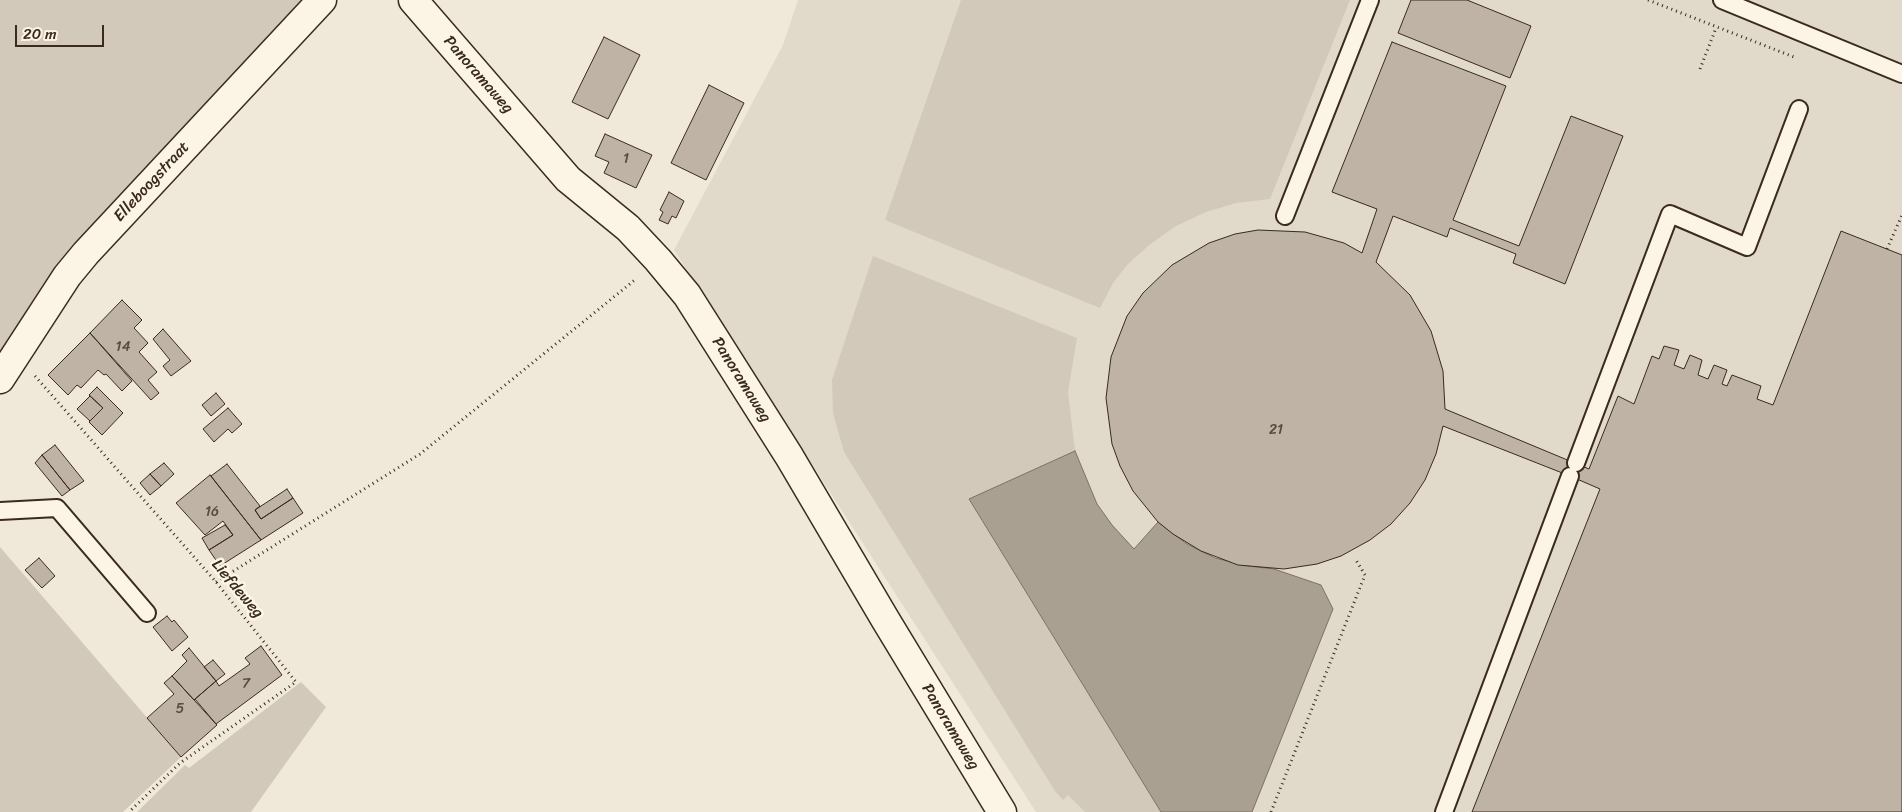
<!DOCTYPE html>
<html>
<head>
<meta charset="utf-8">
<style>
	body { margin:0 }
	#map { position:relative; width:1902px; height:812px; overflow:hidden; background:#f0e9d9; font-family:Sriracha,sans-serif }
	canvas { display:block }
	.scale { position:absolute; left:15px; top:25px; width:89px; height:22px; box-sizing:border-box; border:2px solid #3b2a1e; border-top:0; padding-left:6px; font-size:15px; line-height:18px; white-space:nowrap; color:#3b2a1e; -webkit-text-stroke:4px #fcf5e5; paint-order:stroke }
</style>
</head>
<body>
<div id="map">
<canvas width="1902" height="812"></canvas>
<div class="scale">20 m</div>
</div>
<script>
const ctx = document.querySelector('canvas').getContext('2d');
ctx.lineJoin = 'round';
function fillPath(path, color) {
  ctx.fillStyle = color;
  ctx.fill(path, 'evenodd');
}
function toPath(rows) {
  const path = new Path2D();
  for (const r of rows) {
    path.moveTo(r[0], r[1]);
    for (let i = 2; i < r.length; i += 2) path.lineTo(r[i], r[i + 1]);
  }
  return path;
}
function stroke(path, color, width, dash) {
  ctx.strokeStyle = color;
  ctx.lineWidth = width;
  ctx.lineCap = dash ? 'butt' : 'round';
  ctx.setLineDash(dash || []);
  ctx.stroke(path);
}
function drawText(font, color, halo, rows, align = 'center') {
  ctx.font = font + ' Sriracha,sans-serif';
  ctx.lineWidth = 5;
  ctx.setLineDash([]);
  ctx.textBaseline = 'middle';
  ctx.strokeStyle = halo;
  ctx.fillStyle = color;
  for (const [text, x, y, turn = 0] of rows) {
    ctx.save();
    ctx.translate(x, y);
    ctx.rotate((+turn || 0) * Math.PI / 180);
    ctx.textAlign = isNaN(turn) ? turn : align;
    if (halo) ctx.strokeText(text, 0, 0);
    ctx.fillText(text, 0, 0);
    ctx.restore();
  }
}
const built = toPath([
	[798,0,1902,0,1902,812,1036,812,674,250,783,45]
]);
const green = toPath([
	[0,0,302,0,75,248,0,361],
	[961,0,1350,0,1270,199,1236,203,1206,212,1176,226,1149,245,1127,265,1113,283,1100,308,885,220],
	[873,256,1077,338,1068,392,1075,451,969,500,1161,812,1085,812,1068,795,1063,800,1055,791,844,452,833,413,832,380],
	[0,547,181,757,123,812,0,812],
	[301,682,326,707,251,812,137,812,185,765,189,768]
]);
const water = toPath([
	[1075,451,1097,504,1112,525,1134,549,1158,522,1187,544,1215,558,1248,566,1274,569,1321,585,1333,609,1252,812,1161,812,969,499,1075,451]
]);
const building = toPath([
	[1411,0,1467,0,1531,26,1510,78,1398,33,1411,0],
	[604,37,640,55,608,119,572,102,604,37],
	[1392,42,1506,86,1453,220,1519,246,1571,116,1623,136,1565,284,1513,263,1516,254,1450,228,1447,237,1393,216,1376,262,1410,295,1431,331,1443,371,1445,409,1589,469,1618,396,1634,404,1652,356,1659,359,1664,346,1679,350,1674,365,1684,369,1690,355,1702,360,1698,375,1708,379,1714,365,1727,370,1722,384,1727,386,1732,375,1761,386,1757,399,1773,405,1841,231,1902,255,1902,812,1472,812,1600,489,1570,476,1443,426,1436,454,1425,480,1410,503,1391,524,1370,540,1341,556,1317,564,1284,569,1238,565,1201,551,1173,534,1158,522,1133,491,1120,466,1112,444,1106,398,1111,357,1127,316,1143,293,1172,265,1209,243,1235,234,1258,230,1305,232,1344,243,1362,253,1377,209,1332,192,1392,42],
	[709,85,744,103,706,180,671,163,709,85],
	[605,134,652,155,636,188,604,173,609,162,595,156,605,134],
	[669,192,684,201,676,218,672,216,668,224,659,220,663,212,660,210,669,192],
	[122,300,142,320,134,328,148,343,139,352,157,372,148,380,159,393,151,400,90,333,122,300],
	[163,329,191,361,171,376,163,366,170,360,153,339,163,329],
	[90,333,132,381,122,391,106,374,104,375,98,370,81,388,77,385,68,395,48,375,90,333],
	[97,387,123,413,102,435,89,422,103,408,89,395,97,387],
	[216,393,225,404,211,416,202,405,216,393],
	[90,396,103,408,90,421,77,409,90,396],
	[228,408,242,424,232,433,228,429,214,442,203,429,228,408],
	[55,445,84,481,70,490,42,455,55,445],
	[42,455,70,490,62,496,35,463,42,455],
	[164,463,174,474,161,486,150,474,164,463],
	[227,464,260,506,255,510,261,519,293,498,303,513,261,540,211,476,227,464],
	[150,474,161,486,150,495,140,483,150,474],
	[210,475,261,540,220,566,209,550,233,535,223,521,205,535,176,503,210,475],
	[287,489,293,498,261,519,255,510,287,489],
	[225,525,233,535,209,550,202,538,225,525],
	[39,558,55,576,42,588,25,570,39,558],
	[167,616,172,622,174,620,188,637,172,651,153,627,167,616],
	[261,646,282,675,216,724,195,699,216,681,219,686,250,664,245,658,261,646],
	[189,648,216,681,194,700,172,676,187,661,182,655,189,648],
	[213,660,225,674,216,681,204,667,213,660],
	[172,676,217,725,181,757,147,718,174,694,164,683,172,676]
]);
const path = toPath([
	[1648,0,1794,57],
	[1700,69,1716,28],
	[1887,249,1902,215],
	[35,376,216,582,296,682,180,763,129,812],
	[216,582,420,454,636,279],
	[1271,812,1365,575,1356,560]
]);
const lane = toPath([
	[1722,0,1902,74],
	[1285,216,1370,0],
	[1576,463,1670,214,1747,247,1799,109],
	[0,511,57,508,147,613],
	[1444,812,1570,476]
]);
const street = toPath([
	[413,0,568,179,628,228,658,260,687,295,789,456,885,619,1002,812],
	[0,379,67,276,86,253,322,0]
]);
const numberNames = [
	["1",626,159],
	["14",123,347],
	["21",1276,430],
	["16",212,512],
	["7",246,684],
	["5",180,709]
];
const streetNames = [
	["Panoramaweg",478,75,49],
	["Elleboogstraat",152,182,-47],
	["Panoramaweg",741,380,58],
	["Liefdeweg",237,589,50],
	["Panoramaweg",950,727,59]
];
fillPath(built, '#e1d9c9');
fillPath(green, '#d2c9ba');
fillPath(water, '#aaa091');
stroke(water, '#7e7163', 1);
fillPath(building, '#beb3a4');
stroke(building, '#3b2a1e', 1);
stroke(lane, '#3b2a1e', 20);
stroke(street, '#3b2a1e', 31);
stroke(path, '#3b2a1e', 3, [1, 4]);
stroke(lane, '#fcf5e5', 16);
stroke(street, '#fcf5e5', 28);
drawText('14px', '#5c4c40', null, numberNames);
drawText('16px', '#3b2a1e', '#fcf5e5', streetNames);
</script>
</body>
</html>
